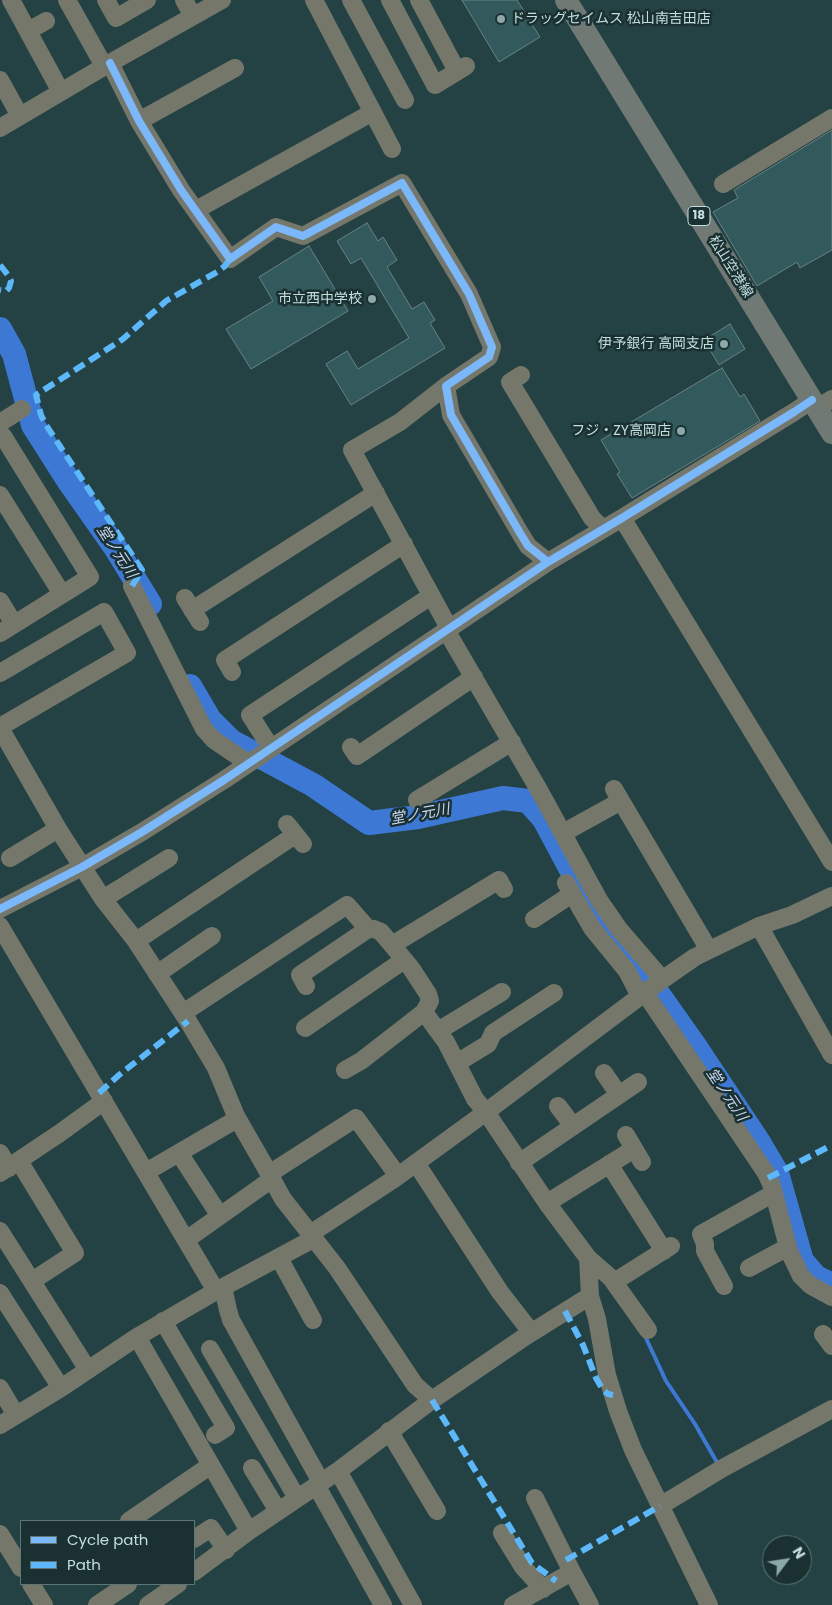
<!DOCTYPE html>
<html>
<head>
<meta charset="utf-8">
<style>
	body { margin:0 }
	#map { position:relative; width:832px; height:1605px; overflow:hidden; background:#244244; font-family:Poppins,sans-serif }
	canvas { display:block }
	.legend { position:absolute; left:20px; top:1520px; width:175px; height:65px; box-sizing:border-box; background:#1a3031; border:1px solid #5e7677; margin:0; padding:6px 9px; list-style:none; font-size:15px; color:#c4dfe0 }
	.legend li { display:flex; align-items:center; gap:10px; height:25px }
	.legend b { width:25px; border:1px solid #5e7677 }
	.north { position:absolute; left:762px; top:1535px; width:50px; height:50px; box-sizing:border-box; background:#1a3031; border:1px solid #5e7677; border-radius:50%; rotate:59deg; font-size:14px; font-weight:700; line-height:20px; text-align:center; color:#c4dfe0 }
	.north::after { content:''; display:block; margin:auto; width:18px; height:22px; background:#8ca8a9; clip-path:polygon(50% 0,100% 100%,50% 72%,0 100%) }
</style>
</head>
<body>
<div id="map">
<canvas width="832" height="1605"></canvas>
<ul class="legend">
<li><b style="height:6px;background:#7ab7fb"></b>Cycle path</li>
<li><b style="height:6px;background:#5cb8fa"></b>Path</li>
</ul>
<div class="north">N</div>
</div>
<script>
const ctx = document.querySelector('canvas').getContext('2d');
ctx.lineJoin = 'round';
function toPath(rows) {
  const path = new Path2D();
  for (const r of rows) {
    path.moveTo(r[0], r[1]);
    for (let i = 2; i < r.length; i += 2) path.lineTo(r[i], r[i + 1]);
  }
  return path;
}
function stroke(path, color, width, dash) {
  ctx.strokeStyle = color;
  ctx.lineWidth = width;
  ctx.lineCap = dash ? 'butt' : 'round';
  ctx.setLineDash(dash || []);
  ctx.stroke(path);
}
function fillPath(path, color) {
  ctx.fillStyle = color;
  ctx.fill(path, 'evenodd');
}
function drawText(font, color, halo, rows, align = 'center') {
  ctx.font = font + ' Poppins,"Noto Sans JP",sans-serif';
  ctx.lineWidth = 5;
  ctx.setLineDash([]);
  ctx.textBaseline = 'middle';
  ctx.strokeStyle = halo;
  ctx.fillStyle = color;
  for (const [text, x, y, turn = 0] of rows) {
    ctx.save();
    ctx.translate(x, y);
    ctx.rotate((+turn || 0) * Math.PI / 180);
    ctx.textAlign = isNaN(turn) ? turn : align;
    if (halo) ctx.strokeText(text, 0, 0);
    ctx.fillText(text, 0, 0);
    ctx.restore();
  }
}
const stream = toPath([
	[645,1336,666,1381,695,1424,719,1466]
]);
const river = toPath([
	[0,329,14,354,33,425,68,480,115,547,150,604],
	[190,686,210,720,231,741,313,785,369,823,418,817,503,798,528,801,544,819,591,907,647,978,695,1046,760,1144,777,1173,802,1261,816,1277,832,1285]
]);
const building = toPath([
	[462,0,517,0,540,37,499,62,462,0],
	[832,130,832,250,800,268,797,262,757,286,713,212,738,198,734,190,832,130],
	[367,223,378,241,383,237,397,260,387,267,412,309,424,302,435,320,430,323,445,348,351,405,326,364,347,351,358,369,409,338,361,258,351,264,337,241,367,223],
	[309,246,348,311,251,369,226,329,273,301,259,277,309,246],
	[730,324,745,349,719,365,704,340,730,324],
	[722,368,740,397,744,394,760,421,632,498,617,474,620,472,601,440,722,368]
]);
const minor = toPath([
	[11,0,61,92],
	[67,0,104,66],
	[106,0,116,18,147,0],
	[184,0,193,16],
	[314,0,392,149],
	[351,0,405,100],
	[390,0,435,85,466,66],
	[419,0,457,71],
	[28,31,46,21],
	[110,63,139,121,181,190,230,259,276,227,303,236,402,183,469,294,492,347,489,357,446,386,451,415,520,533,528,546,548,562],
	[0,80,20,116],
	[139,121,235,68],
	[0,128,110,63,222,0],
	[723,184,832,118],
	[196,210,373,112],
	[521,375,510,382,592,518,603,529],
	[446,386,400,422,352,450,449,628],
	[817,408,832,399],
	[0,423,22,409],
	[0,434,3,436,90,577,0,633],
	[0,495,62,594],
	[622,518,832,862],
	[132,586,204,729,214,740,248,763],
	[185,598,200,622],
	[0,601,14,624],
	[192,610,376,493],
	[446,630,539,790,599,900,619,929,662,979],
	[232,672,225,660,404,544],
	[0,673,104,612,127,653,0,727],
	[0,728,58,829,103,899,136,941,188,1021,216,1068,236,1116,263,1163,283,1199,337,1268,415,1385,432,1400],
	[351,747,357,756,474,677],
	[271,748,250,715,431,596],
	[614,789,709,950],
	[417,800,512,742],
	[287,824,303,844],
	[563,833,621,801],
	[10,858,58,829],
	[566,883,592,928,627,971,640,996],
	[103,899,169,858],
	[0,909,82,867,142,832,224,780,548,562,622,518,794,412,812,400],
	[534,919,572,894],
	[0,926,216,1291],
	[759,926,832,1055],
	[136,941,295,835],
	[392,945,499,880,504,889],
	[157,974,212,936],
	[306,986,300,975,368,929,374,929,381,932,392,945,411,968,428,994,430,1001,424,1012,446,1042,475,1099,486,1112,547,1203,588,1258,590,1296,597,1319,607,1375,618,1411,633,1450,709,1605],
	[645,993,766,1173,772,1186,789,1251,801,1276,810,1285,832,1297],
	[183,1013,347,905,368,929],
	[305,1028,404,960],
	[438,1031,502,992],
	[457,1063,488,1044,493,1033,554,993],
	[345,1070,361,1061,424,1012],
	[604,1073,619,1095],
	[558,1106,573,1126],
	[626,1135,642,1162],
	[0,1153,9,1168],
	[179,1153,220,1216],
	[19,1161,75,1253,32,1281],
	[416,1163,500,1292,531,1332],
	[519,1163,638,1082],
	[609,1164,664,1251],
	[146,1172,237,1119],
	[0,1173,60,1133,104,1101],
	[269,1174,356,1118,398,1176],
	[547,1203,634,1149],
	[0,1231,88,1370],
	[310,1234,394,1179,486,1112,659,982,695,957,759,926,792,915,832,896],
	[186,1240,272,1179],
	[279,1258,313,1320],
	[588,1258,611,1278,648,1330],
	[749,1268,788,1247],
	[614,1282,671,1246],
	[724,1286,705,1251,705,1244,701,1234,774,1193],
	[223,1287,228,1310,231,1320,321,1482],
	[0,1293,61,1388],
	[163,1321,226,1428,215,1435],
	[823,1334,832,1346],
	[137,1337,249,1531],
	[210,1349,297,1498],
	[0,1388,16,1415],
	[0,1425,61,1388,137,1337,216,1291,313,1239],
	[389,1431,437,1511],
	[252,1468,278,1511],
	[338,1471,413,1605],
	[316,1485,383,1605],
	[535,1498,572,1572,590,1605],
	[660,1506,723,1468,832,1409],
	[129,1521,211,1465],
	[502,1533,523,1567,543,1589],
	[0,1534,21,1568],
	[194,1539,211,1528,226,1550],
	[194,1572,249,1531,338,1471,432,1400,526,1336,590,1296],
	[31,1584,44,1605],
	[97,1605,128,1584],
	[148,1605,178,1584],
	[513,1605,572,1572]
]);
const major = toPath([
	[566,0,832,433]
]);
const quiet = toPath([
	[0,265,8,275,11,281,9,288,6,291,0,290],
	[132,586,142,570,46,425,41,415,36,395,123,339,166,301,217,272,225,266,230,259],
	[99,1093,119,1075,188,1021],
	[768,1178,832,1145],
	[565,1311,583,1345,596,1378,603,1390,608,1394,613,1395],
	[432,1400,532,1563,556,1581],
	[566,1560,660,1506]
]);
const cycleway = toPath([
	[110,63,139,121,181,190,230,259,276,227,303,236,402,183,469,294,492,347,489,357,446,386,451,415,520,533,528,546,548,562],
	[0,909,82,867,142,832,224,780,548,562,622,518,794,412,812,400]
]);
const markers = [
	[501,19,5,"#8ca8a9"],
	[372,299,5,"#8ca8a9"],
	[724,344,5,"#8ca8a9"],
	[681,431,5,"#8ca8a9"]
];
const shields = [
	[699,216,22]
];
const shieldNames = [
	["18",699,216]
];
const poiNames = [
	["ドラッグセイムス 松山南吉田店",511,19,"left"],
	["市立西中学校",362,299],
	["伊予銀行 高岡支店",714,344],
	["フジ・ZY高岡店",671,431]
];
const streetNames = [
	["松山空港線",730,267,58]
];
const waterNames = [
	["堂ノ元川",116,552,57],
	["堂ノ元川",420,815,-10],
	["堂ノ元川",726,1095,56]
];
stroke(stream, '#3d79d4', 4);
stroke(river, '#3d79d4', 24);
fillPath(building, '#32595b');
stroke(building, '#6a8283', 1);
stroke(minor, '#76776b', 18);
stroke(major, '#707973', 22);
stroke(quiet, '#5cb8fa', 6, [12, 6]);
stroke(cycleway, '#7ab7fb', 8);
for (const [x, y, r, color] of markers) {
  const dot = new Path2D();
  dot.arc(x, y, r, 0, 2 * Math.PI);
  ctx.fillStyle = color;
  ctx.fill(dot);
  stroke(dot, '#1a3031', 2);
}
for (const [x, y, w] of shields) {
  const box = new Path2D();
  box.roundRect(x - w / 2, y - 9.5, w, 19, 4);
  ctx.fillStyle = '#1a3031';
  ctx.fill(box);
  stroke(box, '#c4dfe0', 1);
}
drawText('bold 12px', '#c4dfe0', null, shieldNames);
drawText('14px', '#c4dfe0', '#1a3031', poiNames, 'right');
drawText('14px', '#c4dfe0', '#1a3031', streetNames);
drawText('italic 15px', '#c8d8f2', '#1a3031', waterNames);
</script>
</body>
</html>
